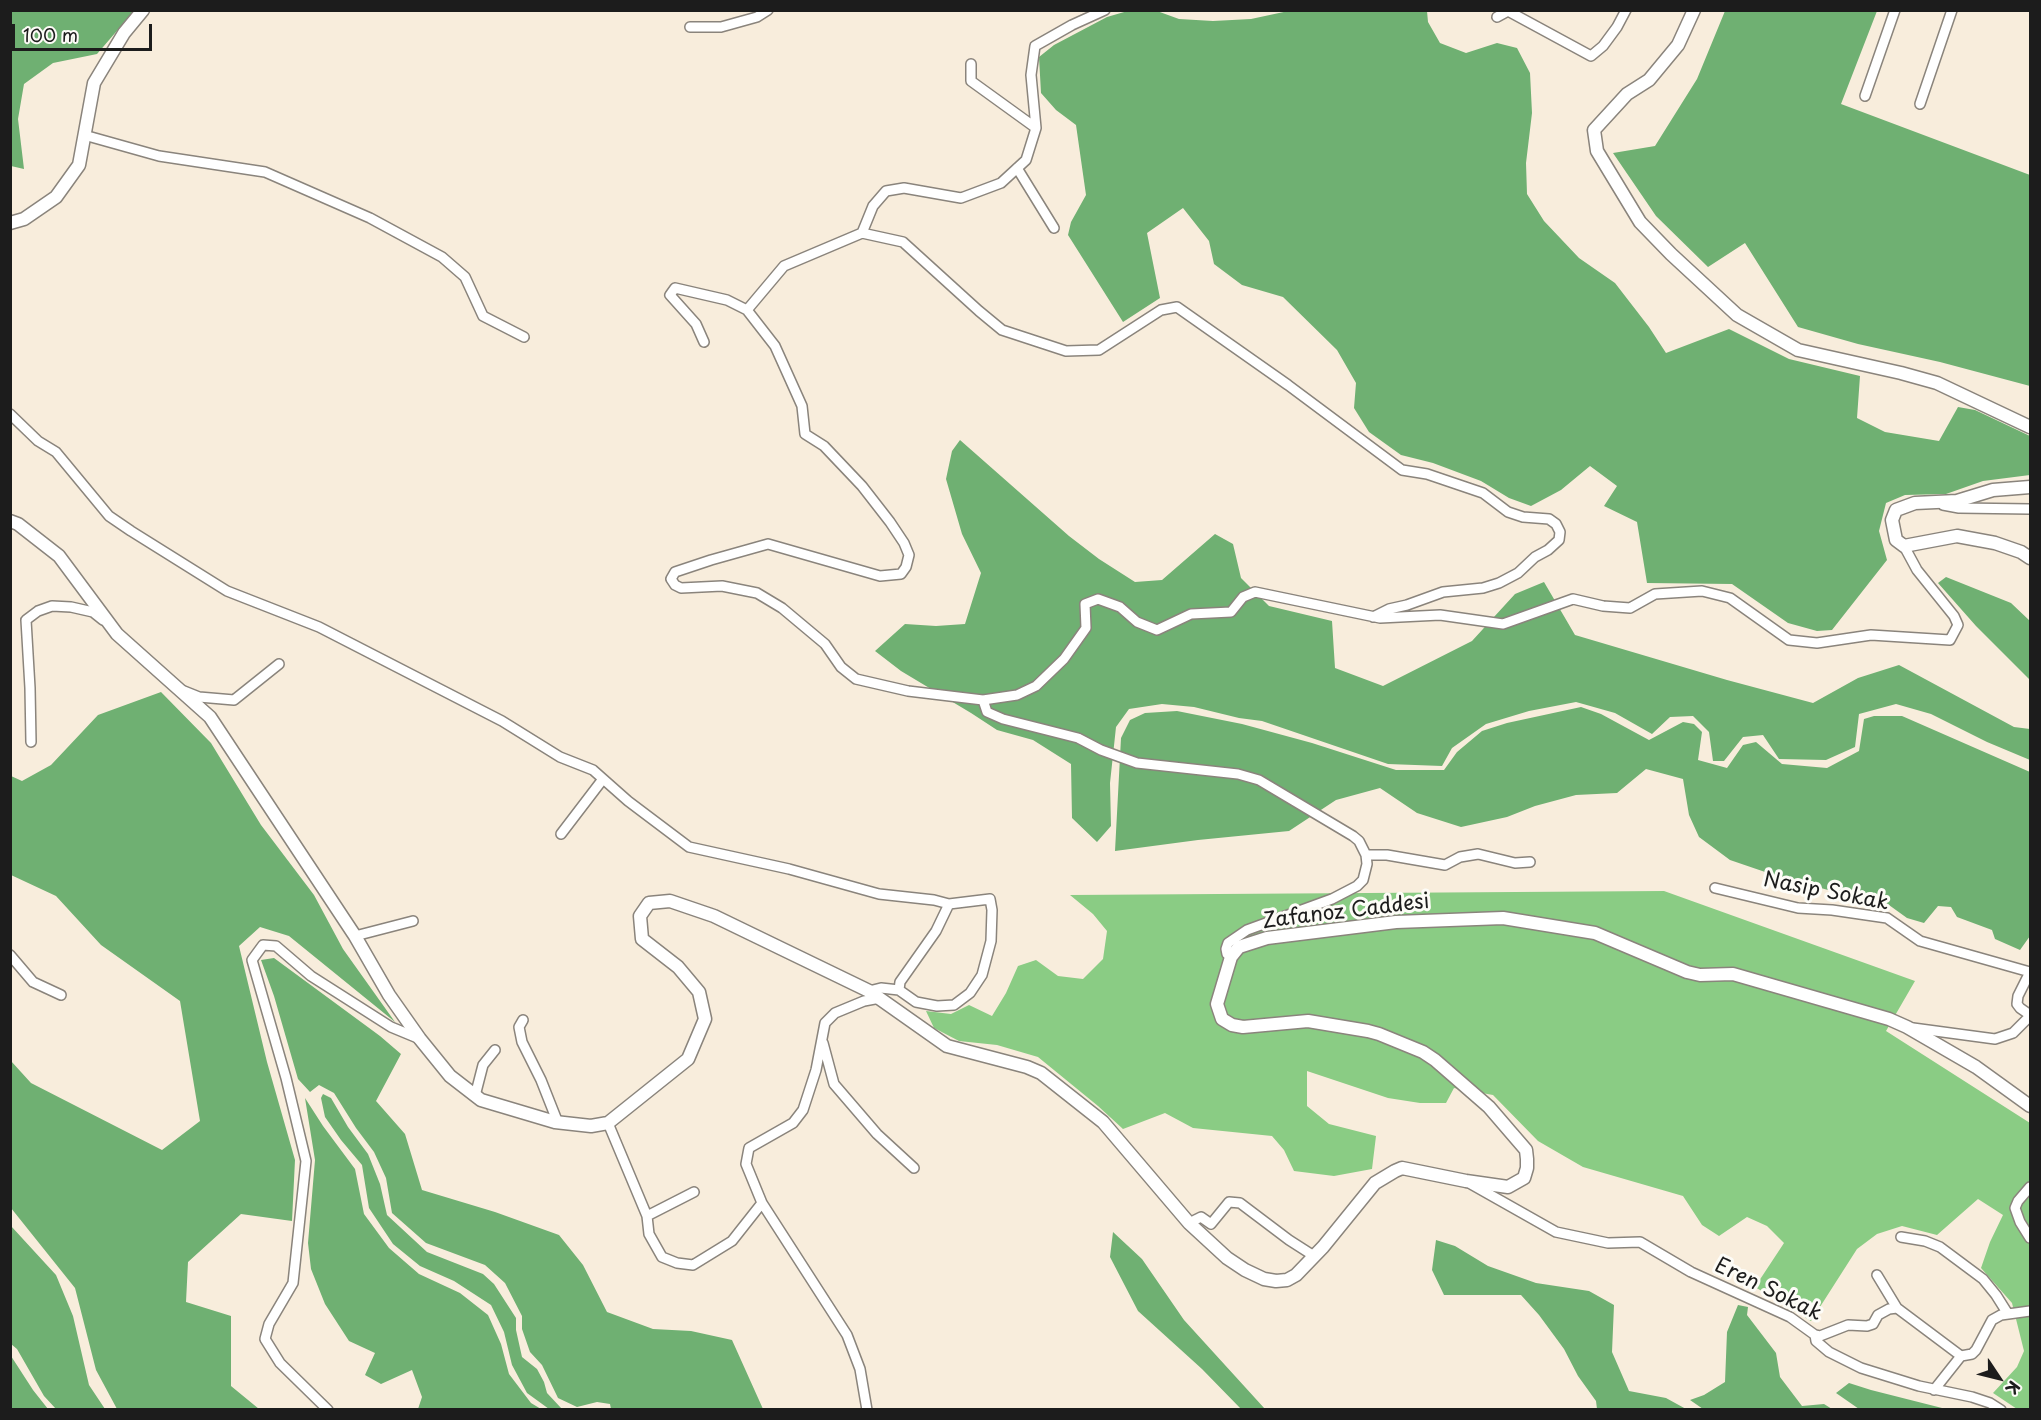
<!DOCTYPE html>
<html>
<head>
<meta charset="utf-8">
<style>
	body { margin:0 }
	#map { position:relative; width:2041px; height:1420px; overflow:hidden; background:#f8eddc; font-family:"Playpen Sans",sans-serif }
	canvas { display:block }
	.frame { position:absolute; inset:0; border:12px solid #1c1c1c; pointer-events:none }
	.north { position:absolute; left:1969px; top:1348px; width:60px; height:60px; -webkit-text-stroke:4px #fdfcf7; paint-order:stroke; rotate:125deg; font-size:16px; font-weight:700; line-height:24px; text-align:center; color:#1c1c1c }
	.north::after { content:''; display:block; margin:auto; width:21px; height:27px; background:#1c1c1c; clip-path:polygon(50% 0,100% 100%,50% 72%,0 100%) }
	.scale { position:absolute; left:12px; top:24px; width:140px; height:27px; box-sizing:border-box; border:3px solid #1c1c1c; border-top:0; padding-left:8px; font-size:18px; line-height:21px; white-space:nowrap; color:#1c1c1c; -webkit-text-stroke:4px #fdfcf7; paint-order:stroke }
</style>
</head>
<body>
<div id="map">
<canvas width="2041" height="1420"></canvas>
<div class="frame"></div>
<div class="north">K</div>
<div class="scale">100 m</div>
</div>
<script>
const ctx = document.querySelector('canvas').getContext('2d');
ctx.lineJoin = 'round';
function fillPath(path, color) {
  ctx.fillStyle = color;
  ctx.fill(path, 'evenodd');
}
function toPath(rows) {
  const path = new Path2D();
  for (const r of rows) {
    path.moveTo(r[0], r[1]);
    for (let i = 2; i < r.length; i += 2) path.lineTo(r[i], r[i + 1]);
  }
  return path;
}
function stroke(path, color, width, dash) {
  ctx.strokeStyle = color;
  ctx.lineWidth = width;
  ctx.lineCap = dash ? 'butt' : 'round';
  ctx.setLineDash(dash || []);
  ctx.stroke(path);
}
function drawText(font, color, halo, rows, align = 'center') {
  ctx.font = font + ' "Playpen Sans",sans-serif';
  ctx.lineWidth = 6;
  ctx.setLineDash([]);
  ctx.textBaseline = 'middle';
  ctx.strokeStyle = halo;
  ctx.fillStyle = color;
  for (const [text, x, y, turn = 0] of rows) {
    ctx.save();
    ctx.translate(x, y);
    ctx.rotate((+turn || 0) * Math.PI / 180);
    ctx.textAlign = isNaN(turn) ? turn : align;
    if (halo) ctx.strokeText(text, 0, 0);
    ctx.fillText(text, 0, 0);
    ctx.restore();
  }
}
const green = toPath([
	[1664,891,1915,981,1886,1031,2030,1123,2030,1409,2017,1409,1993,1393,2017,1367,2024,1351,2012,1303,1981,1268,1990,1242,2003,1215,1978,1199,1937,1235,1902,1226,1877,1234,1857,1249,1811,1321,1755,1287,1784,1243,1767,1226,1747,1217,1719,1236,1702,1225,1683,1196,1583,1167,1538,1141,1493,1095,1454,1088,1446,1103,1420,1103,1388,1098,1307,1071,1307,1106,1329,1124,1376,1136,1372,1169,1334,1176,1294,1171,1284,1150,1272,1136,1193,1128,1165,1113,1123,1129,1098,1106,1038,1057,997,1045,959,1041,934,1028,926,1011,951,1014,969,1005,992,1016,1006,993,1018,966,1036,960,1058,976,1083,979,1103,959,1107,931,1093,914,1070,895]
]);
const forest = toPath([
	[1131,10,1157,11,1179,19,1213,21,1251,19,1293,10,1427,11,1428,22,1440,43,1466,53,1497,43,1517,48,1530,73,1532,113,1526,163,1527,194,1544,221,1579,258,1615,283,1649,327,1666,353,1729,329,1789,359,1860,376,1857,418,1885,432,1939,441,1958,407,1975,410,2030,436,2030,475,1983,481,1946,494,1905,495,1886,503,1879,531,1887,560,1832,630,1817,631,1788,623,1732,584,1647,583,1637,522,1604,506,1617,486,1590,466,1561,490,1531,506,1509,498,1481,481,1433,463,1401,455,1369,432,1354,408,1356,383,1337,350,1283,297,1242,285,1214,264,1209,241,1183,208,1147,233,1160,298,1123,322,1068,235,1071,222,1086,195,1076,125,1056,110,1041,93,1039,57,1054,45,1107,17],
	[10,11,134,11,97,54,53,63,24,84,18,119,24,169,11,166],
	[1725,11,1877,11,1841,104,2030,175,2030,386,1940,362,1858,344,1798,327,1745,243,1708,267,1656,216,1613,153,1655,146,1697,79],
	[960,440,1069,536,1099,559,1135,582,1162,580,1215,534,1233,544,1241,578,1269,606,1332,621,1335,668,1383,686,1472,641,1515,594,1544,582,1575,635,1727,680,1813,703,1858,678,1899,665,2014,727,2030,729,2030,760,1987,742,1931,714,1896,704,1859,714,1855,747,1826,760,1779,759,1763,735,1743,737,1724,761,1713,761,1709,732,1693,716,1670,717,1652,734,1615,713,1576,702,1529,711,1486,724,1452,748,1442,766,1388,764,1262,721,1239,718,1194,707,1162,704,1129,709,1116,727,1110,783,1111,826,1097,842,1072,818,1071,764,1033,740,997,730,971,713,901,671,875,651,905,624,936,626,965,624,981,573,962,534,946,479,952,451],
	[1946,577,2011,603,2030,621,2030,680,1976,626,1938,583],
	[161,692,211,743,261,825,314,895,343,949,395,1022,289,936,260,927,239,946,267,1062,295,1160,292,1221,241,1214,188,1262,186,1302,231,1316,231,1386,259,1409,117,1409,96,1370,75,1288,11,1208,11,1061,31,1083,162,1150,200,1121,180,1001,101,945,56,896,11,875,11,776,22,781,51,765,98,715],
	[1581,707,1601,714,1649,740,1683,722,1694,724,1702,732,1698,760,1727,768,1743,745,1756,742,1782,764,1827,768,1859,751,1864,719,1874,716,1902,716,2030,772,2030,936,2020,950,1995,939,1992,930,1957,917,1951,907,1938,906,1924,923,1907,918,1882,900,1853,897,1771,874,1730,860,1699,837,1689,815,1683,779,1646,769,1617,793,1576,795,1535,806,1507,817,1461,827,1417,813,1380,788,1336,800,1289,831,1198,840,1115,851,1121,738,1130,720,1145,713,1177,711,1242,724,1312,743,1396,770,1444,770,1457,752,1482,731,1507,723],
	[274,958,380,1036,401,1054,376,1101,405,1134,422,1190,495,1212,559,1235,583,1265,607,1312,653,1329,691,1331,732,1340,763,1409,611,1409,610,1404,597,1402,577,1407,558,1398,542,1365,530,1352,522,1329,522,1316,505,1283,485,1265,426,1243,392,1213,386,1178,374,1152,356,1128,334,1093,319,1085,310,1092,298,1079,274,996,261,960],
	[323,1094,331,1098,348,1127,368,1154,380,1184,387,1215,427,1252,483,1274,494,1284,516,1318,516,1330,522,1357,537,1369,544,1382,547,1393,562,1409,549,1409,527,1393,512,1365,504,1332,491,1305,454,1281,420,1266,393,1244,369,1208,362,1165,341,1140,325,1117,321,1098],
	[305,1098,323,1126,355,1169,364,1214,389,1248,419,1274,460,1293,488,1315,501,1344,509,1374,531,1403,541,1409,418,1409,422,1397,412,1370,381,1384,365,1375,375,1353,349,1341,325,1304,311,1269,308,1243,315,1160],
	[11,1226,56,1275,73,1316,89,1385,105,1409,56,1409,44,1396,17,1349,11,1344],
	[1113,1232,1142,1259,1184,1320,1265,1409,1241,1409,1202,1369,1138,1311,1110,1257],
	[1436,1240,1455,1246,1488,1266,1536,1283,1589,1291,1614,1305,1612,1352,1629,1391,1666,1398,1686,1409,1597,1409,1596,1401,1578,1376,1564,1349,1539,1315,1521,1295,1444,1295,1432,1270],
	[1738,1305,1748,1307,1747,1315,1776,1353,1780,1377,1802,1406,1824,1404,1832,1409,1703,1409,1690,1400,1704,1395,1725,1382,1727,1332],
	[11,1356,33,1390,48,1409,11,1409],
	[1849,1383,1871,1390,1946,1409,1859,1409,1836,1393]
]);
const minor = toPath([
	[1497,17,1508,11,1591,56,1603,46,1617,27,1626,10],
	[690,27,721,27,757,17,768,10],
	[971,64,971,81,1036,128],
	[1865,96,1895,10],
	[1920,104,1952,10],
	[84,135,159,156,265,172,370,218,442,257,465,277,483,316,524,337],
	[1017,168,1054,228],
	[862,233,903,242,979,311,1002,330,1066,351,1099,350,1161,310,1177,307,1288,385,1402,470,1427,474,1483,493,1508,512,1523,517,1549,519,1556,524,1560,532,1559,540,1548,550,1535,557,1518,573,1499,583,1483,588,1443,592,1407,605,1389,609,1373,617],
	[747,310,775,346,802,406,805,434,824,446,862,486,890,522,904,543,909,555,906,567,901,574,880,576,768,544,711,560,675,572,671,579,675,585,681,588,722,586,757,593,782,608,825,644,841,667,856,679,908,691,983,700,987,712,1003,719,1078,738,1101,750,1137,763,1238,774,1259,780,1353,836,1359,841,1366,855,1367,864,1363,880,1357,886,1332,899,1247,930,1228,943,1226,949,1227,954,1231,957],
	[704,342,696,324,670,295,675,288,727,300,747,310,784,266,862,233,873,206,886,191,904,188,961,198,1001,183,1026,160,1036,128,1031,75,1035,46,1072,25,1105,10],
	[10,414,38,441,56,452,109,516,131,531,227,591,319,627,502,721,560,757,593,770,628,801,689,847,789,869,879,894,934,900,949,904],
	[1943,505,1959,508,2030,509],
	[184,691,199,697,234,700,279,664],
	[983,700,1017,695,1036,686,1064,659,1086,628,1085,604,1098,599,1120,607,1137,622,1157,630,1191,614,1231,612,1243,597,1255,592,1380,618,1440,615,1503,624,1573,599,1603,606,1630,608,1655,594,1702,591,1730,598,1789,640,1817,643,1871,635,1950,640,1958,625,1954,616,1917,570,1904,546],
	[31,742,30,688,26,620,38,611,52,606,71,607,93,612,103,620],
	[561,834,603,779],
	[1366,855,1387,855,1445,865,1460,857,1478,854,1515,863,1530,862],
	[1715,888,1798,908,1832,910,1887,918,1920,941,2030,972],
	[355,936,413,921],
	[10,955,33,982,61,995],
	[2030,972,2018,996,2017,1004,2020,1008,2030,1015],
	[869,991,881,988,899,990,900,982,936,931,949,904,990,899,992,910,991,941,982,975,970,993,954,1005,937,1006,916,1002,899,990],
	[523,1020,519,1027,522,1042,541,1080,558,1123],
	[1913,1028,1995,1039,2013,1033,2030,1016],
	[823,1043,834,1084,877,1134,914,1168],
	[475,1096,483,1065,495,1050],
	[608,1123,647,1216,649,1234,662,1257,677,1263,693,1265,732,1241,762,1203,847,1335,860,1369,867,1410],
	[1471,1184,1556,1232,1608,1243,1640,1242,1691,1272,1790,1317,1815,1335,1820,1336,1848,1325,1867,1326,1873,1324,1878,1315,1889,1309,1897,1308,1961,1356,1972,1354,1976,1350,1992,1320,2001,1315,2030,1311],
	[2030,1187,2018,1201,2015,1208,2020,1222,2030,1238],
	[762,1203,746,1164,749,1148,793,1123,803,1110,816,1070,825,1023,835,1013,864,1001,880,998],
	[647,1216,694,1192],
	[1189,1223,1201,1217,1211,1224,1229,1202,1240,1203,1289,1240,1314,1256],
	[1901,1237,1925,1241,1940,1247,1983,1279,1996,1295,2008,1314],
	[1877,1275,1897,1308],
	[1815,1335,1816,1341,1829,1352,1861,1368,1919,1386,1972,1397,1990,1403,2001,1410],
	[1934,1390,1961,1356],
	[328,1410,280,1363,265,1339,269,1324,293,1283,306,1161,286,1078,252,960,263,945,276,946,311,976,391,1027,420,1039]
]);
const tertiary = toPath([
	[1694,10,1678,45,1649,80,1627,94,1594,130,1597,151,1640,222,1671,254,1737,315,1798,350,1901,373,1937,383,2030,427],
	[10,223,24,219,56,197,79,165,94,83,124,33,143,10],
	[2030,487,1993,490,1957,501,1915,503,1896,510,1892,520,1896,540,1904,546,1957,536,1995,543,2021,552,2030,558],
	[10,521,18,524,59,556,117,634,210,717,355,936,389,995,420,1039,450,1076,481,1100,555,1122,591,1126,608,1123,688,1059,705,1019,699,992,678,967,642,939,640,916,649,903,670,901,714,916,869,991,947,1046,1027,1067,1041,1073,1103,1122,1189,1223,1227,1258,1245,1270,1264,1279,1276,1281,1287,1280,1296,1275,1323,1247,1375,1183,1395,1171,1402,1168,1466,1181,1508,1187,1524,1178,1527,1168,1527,1159,1526,1150,1489,1107,1435,1060,1423,1052,1379,1034,1368,1031,1308,1021,1243,1027,1232,1025,1222,1019,1217,1004,1231,957,1239,947,1267,938,1396,922,1503,918,1595,933,1687,972,1700,975,1733,974,1889,1019,1907,1027,1976,1067,2030,1106]
]);
const streetNames = [
	["Nasip Sokak",1826,892,11],
	["Zafanoz Caddesi",1346,912,-7],
	["Eren Sokak",1768,1290,26]
];
fillPath(green, '#8acc84');
fillPath(forest, '#6fb072');
stroke(minor, '#8a847c', 12);
stroke(tertiary, '#8a847c', 15);
stroke(minor, '#fff', 9);
stroke(tertiary, '#fff', 12);
drawText('21px', '#1c1c1c', '#fdfcf7', streetNames);
</script>
</body>
</html>
